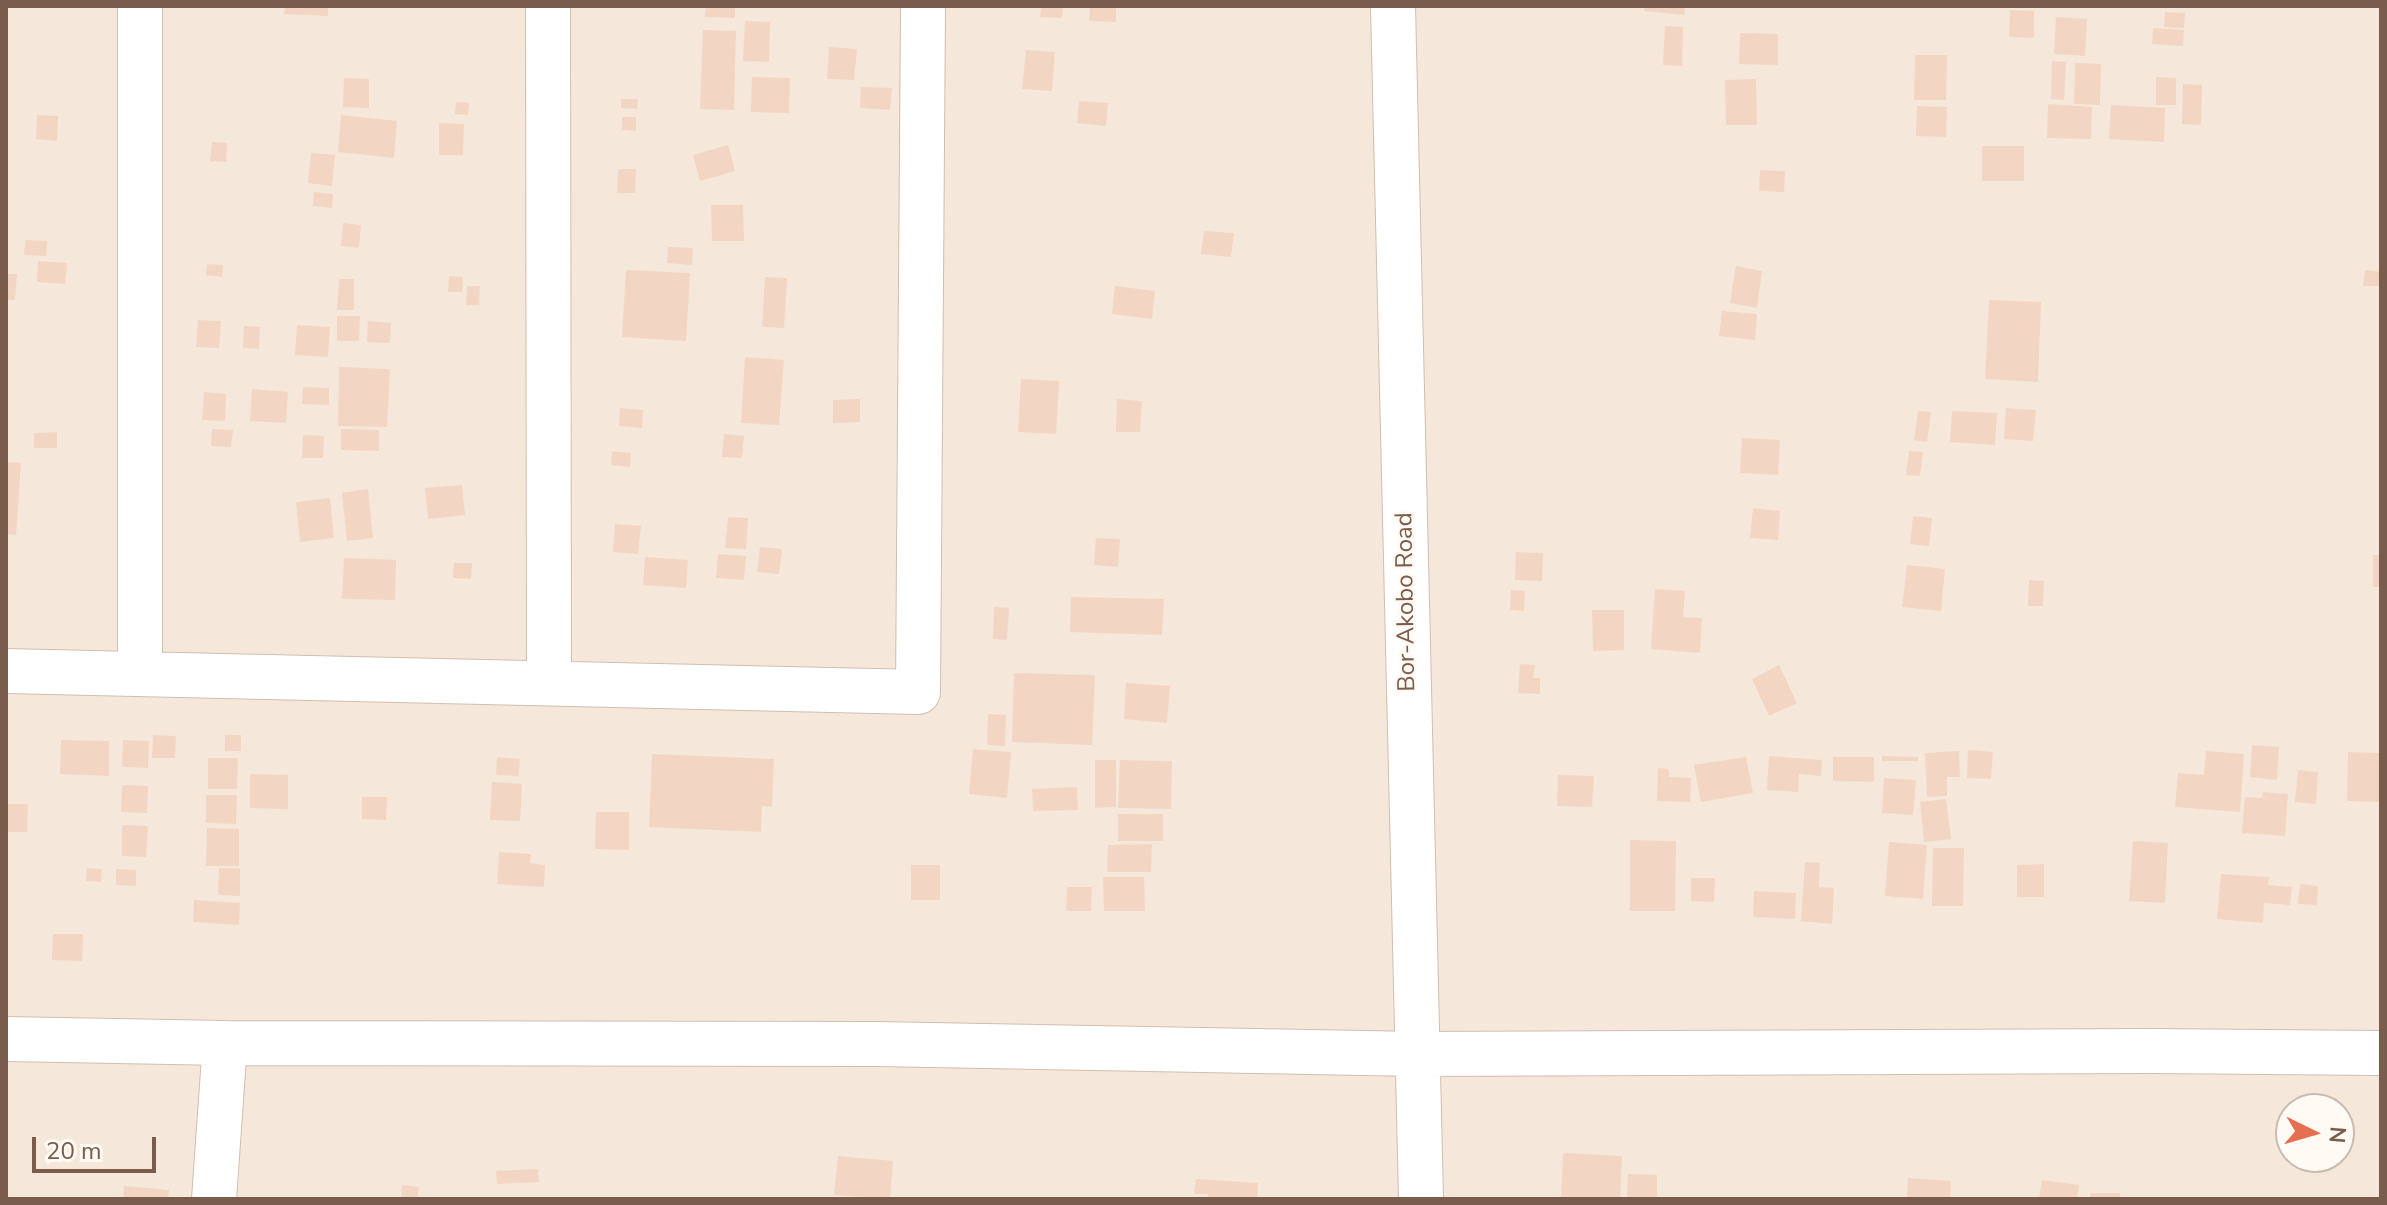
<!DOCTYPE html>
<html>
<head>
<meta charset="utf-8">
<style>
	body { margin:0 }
	#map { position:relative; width:2387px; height:1205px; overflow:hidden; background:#fdf6ec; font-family:"Nunito Sans",sans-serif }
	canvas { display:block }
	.frame { position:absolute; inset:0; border:8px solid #7a5c4d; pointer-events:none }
	.north { position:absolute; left:2275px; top:1093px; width:80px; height:80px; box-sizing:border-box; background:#fffaf3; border:2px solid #cabbb1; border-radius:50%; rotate:95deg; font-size:22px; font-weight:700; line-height:32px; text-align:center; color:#7a5c4d }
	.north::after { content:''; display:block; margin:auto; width:28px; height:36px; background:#e76f51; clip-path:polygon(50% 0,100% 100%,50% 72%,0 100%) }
	.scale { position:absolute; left:32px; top:1137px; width:124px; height:36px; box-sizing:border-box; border:4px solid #7a5c4d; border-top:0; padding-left:10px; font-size:24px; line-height:28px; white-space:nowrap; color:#7a5c4d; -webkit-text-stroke:6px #fffaf3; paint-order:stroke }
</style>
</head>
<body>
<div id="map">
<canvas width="2387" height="1205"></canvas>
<div class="frame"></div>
<div class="north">N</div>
<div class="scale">20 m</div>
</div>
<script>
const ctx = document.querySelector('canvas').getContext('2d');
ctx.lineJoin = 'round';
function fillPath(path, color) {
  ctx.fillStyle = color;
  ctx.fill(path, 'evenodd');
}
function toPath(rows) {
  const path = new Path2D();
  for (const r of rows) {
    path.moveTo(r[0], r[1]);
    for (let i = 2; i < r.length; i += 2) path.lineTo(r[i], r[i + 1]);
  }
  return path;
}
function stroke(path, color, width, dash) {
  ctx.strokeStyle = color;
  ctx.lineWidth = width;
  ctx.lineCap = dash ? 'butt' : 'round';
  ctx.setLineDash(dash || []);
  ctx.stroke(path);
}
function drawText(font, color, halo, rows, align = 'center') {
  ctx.font = font + ' "Nunito Sans",sans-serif';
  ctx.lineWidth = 6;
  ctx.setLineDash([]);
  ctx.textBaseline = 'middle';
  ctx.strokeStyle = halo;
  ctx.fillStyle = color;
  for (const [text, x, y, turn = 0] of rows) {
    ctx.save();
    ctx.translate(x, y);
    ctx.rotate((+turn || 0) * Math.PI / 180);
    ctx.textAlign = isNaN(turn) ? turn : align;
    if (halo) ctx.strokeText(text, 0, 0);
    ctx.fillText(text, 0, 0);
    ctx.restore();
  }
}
const residential = toPath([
	[6,6,2381,6,2381,1199,6,1199],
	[2291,1109,2339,1109,2339,1157,2291,1157]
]);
const building = toPath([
	[285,6,328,6,328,16,284,14],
	[706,6,735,6,735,18,705,17],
	[1041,6,1063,6,1062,18,1040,17],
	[1090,6,1116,6,1116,22,1089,21],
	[1645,6,1685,6,1685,15,1644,11],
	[2010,10,2034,11,2034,38,2009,37],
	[2165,12,2185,13,2184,28,2164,27],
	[2056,17,2087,19,2085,56,2054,54],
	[745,21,770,22,769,62,743,61],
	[1665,26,1683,27,1682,66,1663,65],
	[2153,28,2184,30,2183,46,2152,44],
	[703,30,736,31,734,110,700,109],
	[1740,33,1778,34,1778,65,1739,64],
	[829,47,857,49,854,80,827,79],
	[1026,50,1055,52,1052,91,1022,89],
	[1915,55,1947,55,1946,100,1914,100],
	[2052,61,2066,62,2064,100,2051,99],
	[2075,63,2101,64,2100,105,2074,104],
	[752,77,790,78,789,113,751,112],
	[2156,77,2176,78,2176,105,2156,105],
	[344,78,369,79,369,108,343,107],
	[1756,79,1757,125,1726,125,1725,80],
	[2183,84,2202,85,2201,125,2182,124],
	[861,87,892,88,890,110,860,108],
	[621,99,638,99,637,109,621,108],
	[1079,101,1108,103,1106,126,1077,123],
	[456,102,469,103,468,115,455,114],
	[2048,104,2092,107,2091,139,2047,138],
	[2111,105,2165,108,2164,142,2109,139],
	[1917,106,1947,107,1946,137,1916,136],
	[37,115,58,116,57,141,36,139],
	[341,115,397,121,394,158,338,152],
	[622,117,636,117,636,131,622,130],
	[439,123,464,124,463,155,439,155],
	[212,142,227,143,226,162,210,161],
	[728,145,735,171,700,181,693,155],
	[1982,146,2024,146,2024,181,1982,181],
	[311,153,335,155,332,186,308,183],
	[618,169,636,169,635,193,617,193],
	[1760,170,1785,171,1784,192,1759,191],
	[314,192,333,194,332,208,313,206],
	[711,205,743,205,744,241,712,241],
	[343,223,361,225,359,248,341,246],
	[1204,231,1234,233,1231,257,1201,254],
	[25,240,47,241,46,256,24,255],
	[668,247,693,248,692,265,667,263],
	[38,261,67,263,65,284,37,282],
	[207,264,223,265,222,277,206,275],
	[1736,266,1762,271,1757,308,1730,303],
	[626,270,690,273,686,341,622,337],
	[2365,270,2381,272,2381,286,2363,286],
	[6,274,17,274,15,300,6,300],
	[449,276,463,277,462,292,448,292],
	[765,277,787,278,784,328,762,327],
	[339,279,354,279,354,310,337,310],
	[467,286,480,286,479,305,466,305],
	[1115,286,1155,291,1152,319,1112,314],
	[1989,300,2041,302,2038,382,1985,379],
	[1722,311,1757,314,1755,340,1719,336],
	[337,316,360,316,359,341,337,341],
	[198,320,221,321,219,348,196,347],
	[368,321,391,323,390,343,367,342],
	[297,325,330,327,328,357,295,355],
	[244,326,260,327,259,349,243,348],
	[745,357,784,360,779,425,741,423],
	[339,367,390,369,387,427,338,426],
	[1021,379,1059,381,1056,434,1018,432],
	[303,387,329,388,329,405,302,404],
	[252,389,288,392,286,423,250,421],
	[204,392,226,394,225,421,202,420],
	[860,399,860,422,833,423,833,400],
	[1117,399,1142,401,1140,432,1116,432],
	[620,408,643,410,642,428,619,426],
	[2006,408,2036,410,2033,441,2004,439],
	[1918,411,1931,412,1927,442,1914,440],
	[1952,411,1997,413,1995,445,1950,442],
	[212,429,233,430,231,447,211,446],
	[341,429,379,430,379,451,341,450],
	[57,432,57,448,34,448,34,433],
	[724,434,744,436,742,458,722,457],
	[303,435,324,436,323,458,302,458],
	[1742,438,1780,440,1778,475,1740,473],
	[612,451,631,453,630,467,611,465],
	[1909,451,1923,452,1920,476,1906,475],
	[6,462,21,463,16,535,6,534],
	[462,485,465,515,428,519,425,488],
	[368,489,373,538,347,541,342,493],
	[330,498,334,538,300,542,296,502],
	[1753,508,1780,511,1778,540,1750,538],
	[1913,516,1932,518,1929,546,1910,544],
	[728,517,748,518,746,549,725,548],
	[615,524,641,526,638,554,613,552],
	[1096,538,1120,539,1118,567,1094,565],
	[760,547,782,549,779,574,757,572],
	[1516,552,1543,553,1542,581,1515,580],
	[718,554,746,556,744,580,716,578],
	[2373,555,2381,555,2381,587,2373,587],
	[645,557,688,560,686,588,643,585],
	[344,558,396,560,395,600,342,599],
	[454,563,472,563,471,579,453,578],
	[1907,565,1945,569,1941,611,1902,607],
	[2029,580,2044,581,2043,606,2028,606],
	[1655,589,1685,591,1683,617,1702,618,1700,653,1651,649],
	[1511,590,1525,591,1524,611,1510,610],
	[1071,597,1164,599,1162,635,1070,632],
	[994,607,1009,608,1007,640,993,639],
	[1592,610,1624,610,1624,650,1593,651],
	[1520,664,1535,665,1533,678,1540,678,1540,694,1518,693],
	[1779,665,1797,703,1769,716,1752,679],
	[1014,673,1095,675,1092,745,1012,742],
	[1126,683,1170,686,1167,723,1124,719],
	[988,714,1006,715,1005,746,987,745],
	[153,735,176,736,175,758,152,758],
	[225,735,241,735,241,751,225,751],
	[61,740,109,741,109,776,60,774],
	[123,740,149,741,148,768,122,767],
	[2252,745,2279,747,2277,780,2250,777],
	[973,749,1011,752,1007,798,969,794],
	[1968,750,1993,752,1991,779,1967,778],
	[1959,751,1960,777,1947,777,1947,796,1927,797,1925,753],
	[2206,751,2244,754,2240,812,2175,807,2178,773,2204,775],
	[2348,752,2381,753,2381,802,2347,801],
	[652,754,774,759,772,807,762,806,761,832,649,827],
	[1769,756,1822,760,1821,776,1799,774,1798,792,1767,790],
	[1882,756,1918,757,1918,761,1882,761],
	[497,757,520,759,519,776,496,775],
	[1746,757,1753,793,1701,802,1694,765],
	[1833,757,1874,757,1874,782,1833,781],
	[208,758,238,758,237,789,208,789],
	[1095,760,1116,760,1116,807,1095,808],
	[1120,760,1172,761,1171,809,1118,808],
	[1658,768,1669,769,1669,777,1691,778,1690,802,1657,801],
	[2298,770,2318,772,2316,804,2295,802],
	[250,774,288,775,288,809,250,808],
	[1558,775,1594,776,1592,807,1557,806],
	[1884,778,1916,780,1913,815,1882,813],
	[492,782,522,784,520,821,490,820],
	[122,785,148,786,147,813,121,812],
	[1077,787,1078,810,1033,811,1032,789],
	[2263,792,2288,794,2285,836,2242,833,2245,797,2262,798],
	[206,795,237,795,236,824,206,823],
	[362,797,387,797,386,820,362,819],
	[1946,799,1951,839,1924,842,1920,802],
	[6,804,28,804,27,832,6,832],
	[596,812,629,812,629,850,595,849],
	[1118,814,1163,814,1163,841,1118,841],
	[122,825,148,826,146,857,122,856],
	[207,828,239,829,239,866,206,866],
	[1630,840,1676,841,1675,911,1630,911],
	[2133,841,2168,843,2165,903,2129,901],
	[1889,842,1927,845,1923,899,1885,896],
	[1152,844,1151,872,1107,872,1108,845],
	[1933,848,1964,848,1963,906,1932,906],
	[499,852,531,854,530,863,545,865,544,887,497,884],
	[1805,862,1820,863,1819,887,1834,888,1832,924,1801,921],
	[2044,864,2044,897,2017,897,2017,865],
	[911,865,940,865,940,900,911,900],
	[87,868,102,869,101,882,86,881],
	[219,868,240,869,240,896,218,895],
	[116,869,136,870,136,886,116,885],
	[2221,874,2269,877,2268,885,2292,887,2290,905,2264,903,2263,923,2217,919],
	[1103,877,1144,877,1145,911,1104,911],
	[1691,878,1715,878,1714,902,1691,901],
	[2300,884,2318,886,2317,905,2298,904],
	[1067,887,1092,887,1091,911,1066,911],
	[1754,891,1796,893,1795,919,1753,917],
	[194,900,240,903,239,925,193,922],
	[53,934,83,934,82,961,52,960],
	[1563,1153,1622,1156,1620,1199,1561,1199],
	[838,1156,893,1161,890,1199,834,1195],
	[538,1169,539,1182,497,1184,496,1171],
	[1628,1174,1657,1175,1657,1199,1627,1199],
	[1908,1178,1951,1181,1950,1199,1907,1199],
	[1196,1179,1258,1183,1257,1199,1208,1199,1208,1194,1194,1194],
	[2042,1180,2079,1185,2077,1199,2039,1199],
	[402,1185,419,1187,417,1199,401,1199],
	[124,1186,169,1190,168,1199,123,1199],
	[2090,1193,2120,1193,2120,1199,2090,1199]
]);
const minor = toPath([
	[140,6,140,674],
	[548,6,549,683],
	[1393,6,1421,1199],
	[6,671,918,692,923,6],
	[6,1039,225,1043,876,1044,1418,1054,2151,1051,2381,1053],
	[214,1199,225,1043]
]);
const streetNames = [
	["Bor-Akobo Road",1407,602,-91]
];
fillPath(residential, '#f5e8da');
fillPath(building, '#f3d5c3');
stroke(minor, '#d1beb0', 46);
stroke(minor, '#fff', 44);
drawText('24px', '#7a5c4d', '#fffaf3', streetNames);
</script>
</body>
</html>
